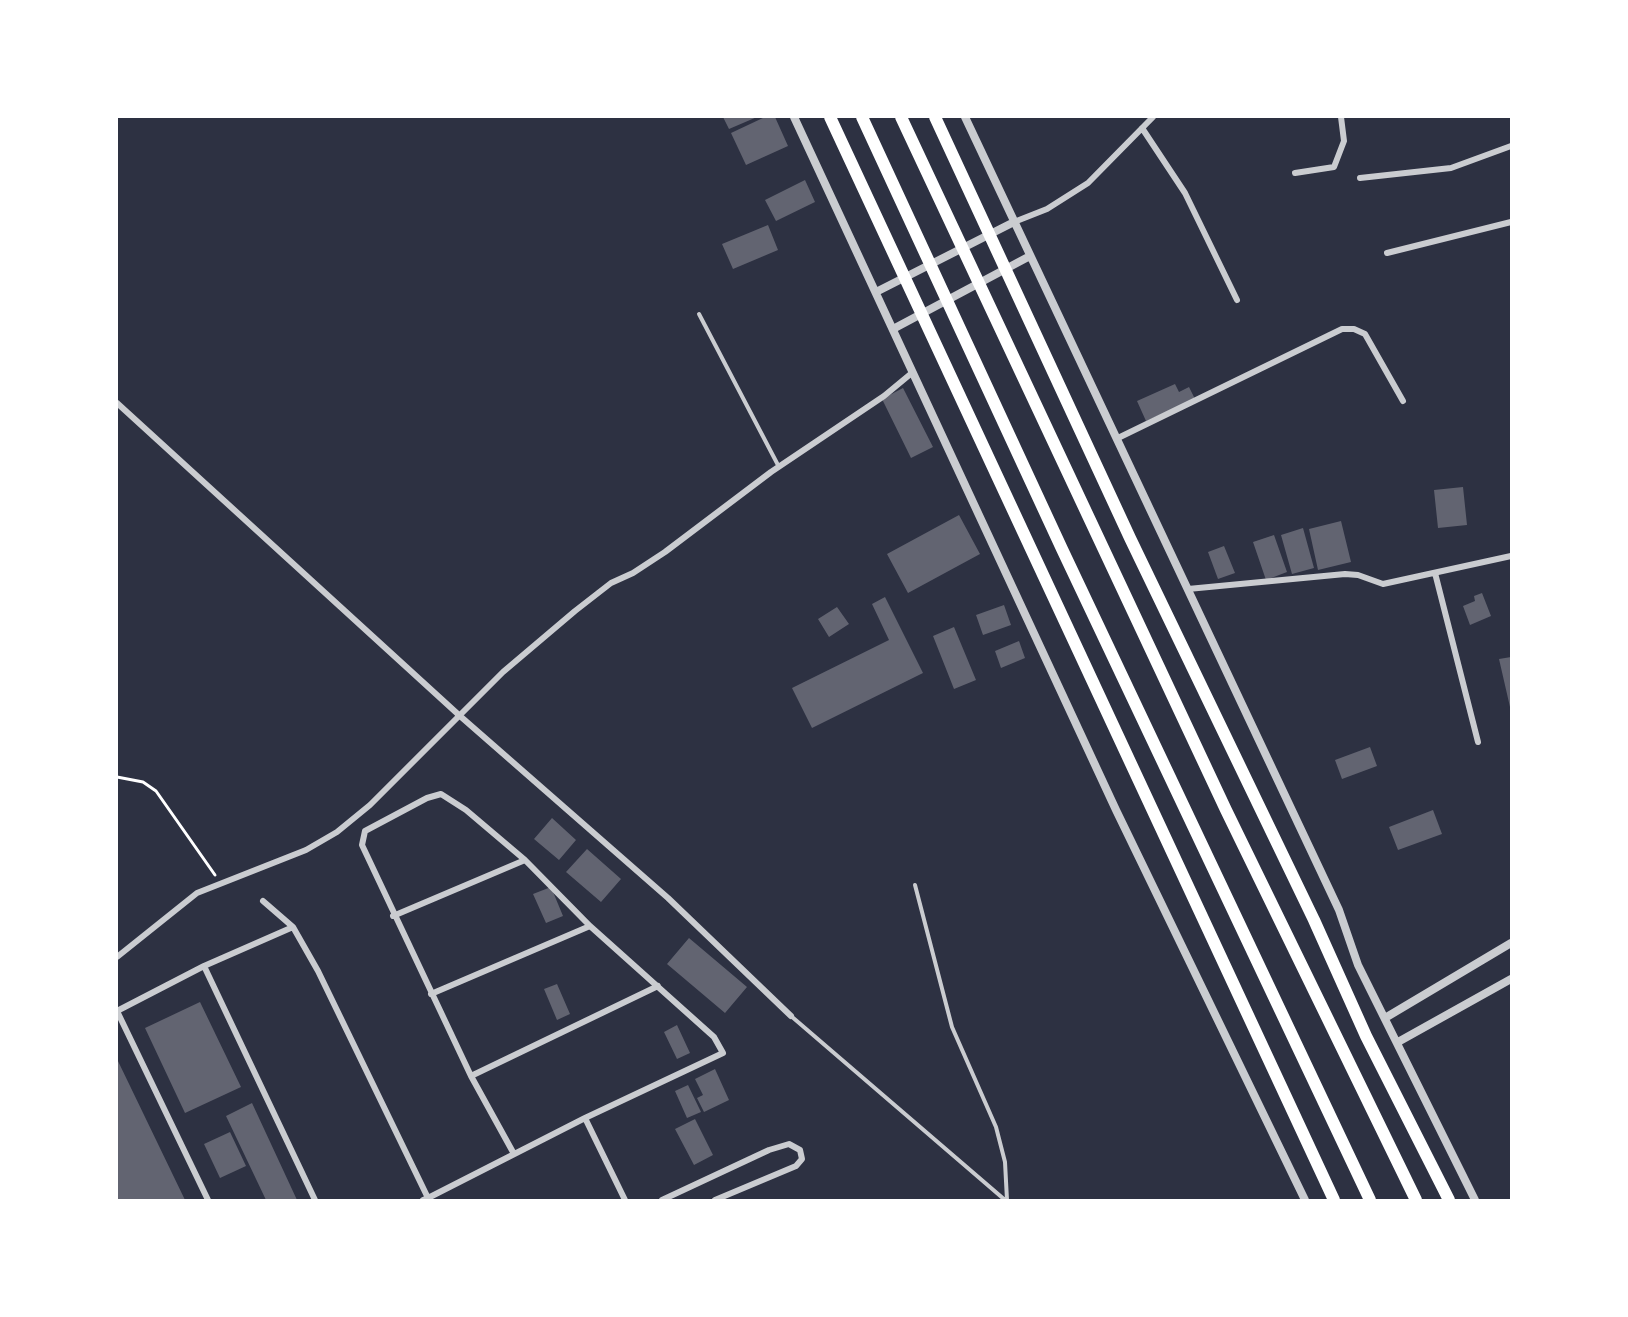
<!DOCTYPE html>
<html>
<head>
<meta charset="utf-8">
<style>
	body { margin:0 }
	#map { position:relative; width:1628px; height:1317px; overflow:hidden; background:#2d3142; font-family:"Work Sans",sans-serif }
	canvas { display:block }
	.frame { position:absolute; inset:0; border:118px solid #fff; pointer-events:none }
</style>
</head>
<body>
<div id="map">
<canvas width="1628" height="1317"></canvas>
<div class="frame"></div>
</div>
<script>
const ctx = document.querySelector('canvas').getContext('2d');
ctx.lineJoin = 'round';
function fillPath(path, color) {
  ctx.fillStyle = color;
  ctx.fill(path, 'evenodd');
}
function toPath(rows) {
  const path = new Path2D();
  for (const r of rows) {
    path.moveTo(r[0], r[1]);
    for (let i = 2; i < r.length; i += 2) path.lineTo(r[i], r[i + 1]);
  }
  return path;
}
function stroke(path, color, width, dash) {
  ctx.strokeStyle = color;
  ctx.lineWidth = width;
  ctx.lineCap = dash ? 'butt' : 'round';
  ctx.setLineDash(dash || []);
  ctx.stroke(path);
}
const building = toPath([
	[723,117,757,117,729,129],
	[765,117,775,117,788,146,746,165,731,133],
	[805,180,815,202,776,221,765,200],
	[768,225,778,250,733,269,722,244],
	[1175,384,1179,392,1189,387,1195,399,1146,421,1137,401],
	[903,388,933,447,911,458,882,399],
	[1463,487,1467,525,1438,528,1434,490],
	[959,515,980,554,908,593,887,554],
	[1341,521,1351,562,1318,570,1309,529],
	[1303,528,1314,568,1292,574,1281,535],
	[1274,535,1287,572,1266,580,1253,542],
	[1224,546,1235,573,1218,579,1208,552],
	[1482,593,1491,616,1470,625,1463,606,1475,601,1474,596],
	[885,597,923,673,812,728,792,688,889,640,872,604],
	[1004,605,1011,625,983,635,976,615],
	[837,607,849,624,829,637,818,619],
	[954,627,976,680,954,689,933,636],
	[1019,641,1025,658,1001,668,995,651],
	[1511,657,1511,707,1510,707,1499,659],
	[1370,747,1377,766,1342,779,1335,760],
	[1433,810,1442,834,1398,850,1389,827],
	[552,818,576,840,559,860,534,839],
	[587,849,621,879,601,902,566,872],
	[551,887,563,916,546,923,533,894],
	[689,938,747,987,725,1013,667,964],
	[557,984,570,1014,557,1020,544,989],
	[200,1002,241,1087,185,1113,145,1028],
	[677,1025,690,1053,677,1059,664,1032],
	[117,1059,185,1200,117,1200],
	[715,1069,729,1100,704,1112,697,1098,703,1095,695,1079],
	[688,1085,701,1112,687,1118,675,1091],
	[252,1103,297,1200,266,1200,226,1116],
	[695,1119,713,1155,694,1165,675,1129],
	[230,1132,246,1166,220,1178,204,1144]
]);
const path = toPath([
	[117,777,143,782,156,791,215,875]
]);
const service = toPath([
	[699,314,779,467],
	[915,885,952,1027,996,1127,1005,1162,1007,1200],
	[791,1016,1005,1200]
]);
const minor = toPath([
	[1142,128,1185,193,1237,300],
	[1295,173,1334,167,1344,141,1341,117],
	[1360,178,1451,168,1511,146],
	[1014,222,1047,209,1088,183,1153,117],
	[1387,253,1511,222],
	[117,403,460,716,668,898,791,1016],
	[1118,438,1342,329,1354,329,1365,334,1403,401],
	[1435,573,1478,742],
	[1188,589,1345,574,1358,575,1383,584,1511,556],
	[263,901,293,927],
	[393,916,525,860],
	[117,957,197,893,306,850,337,832,370,805,503,672,575,611,611,583,633,573,665,552,771,472,884,396,913,372],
	[204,966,315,1200],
	[431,994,590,926],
	[117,1011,204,966,293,927,318,971,428,1198],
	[117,1011,208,1200],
	[471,1076,658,986],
	[585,1118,625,1200],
	[423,1200,428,1198,585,1118,723,1053,714,1037,590,926,525,860,466,810,441,794,427,798,365,831,362,845,471,1076,514,1154],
	[662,1200,769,1150,789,1144,800,1150,802,1159,796,1166,715,1200]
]);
const tertiary = toPath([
	[794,117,1116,810,1305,1200],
	[965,117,1339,910,1358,965,1475,1200],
	[876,292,1014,222],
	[893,329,1030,256],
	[1385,1018,1511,943],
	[1398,1042,1511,979]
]);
const trunk = toPath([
	[830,117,1334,1200],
	[935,117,1130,538,1314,920,1366,1036,1449,1200]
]);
const motorway = toPath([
	[862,117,1062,549,1370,1200],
	[901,117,1226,810,1416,1200]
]);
fillPath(building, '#626471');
stroke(path, '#fff', 3);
stroke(service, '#caccd0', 4);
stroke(minor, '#caccd0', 6);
stroke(tertiary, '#caccd0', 8);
stroke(trunk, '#fff', 12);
stroke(motorway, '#fff', 12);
</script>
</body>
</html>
